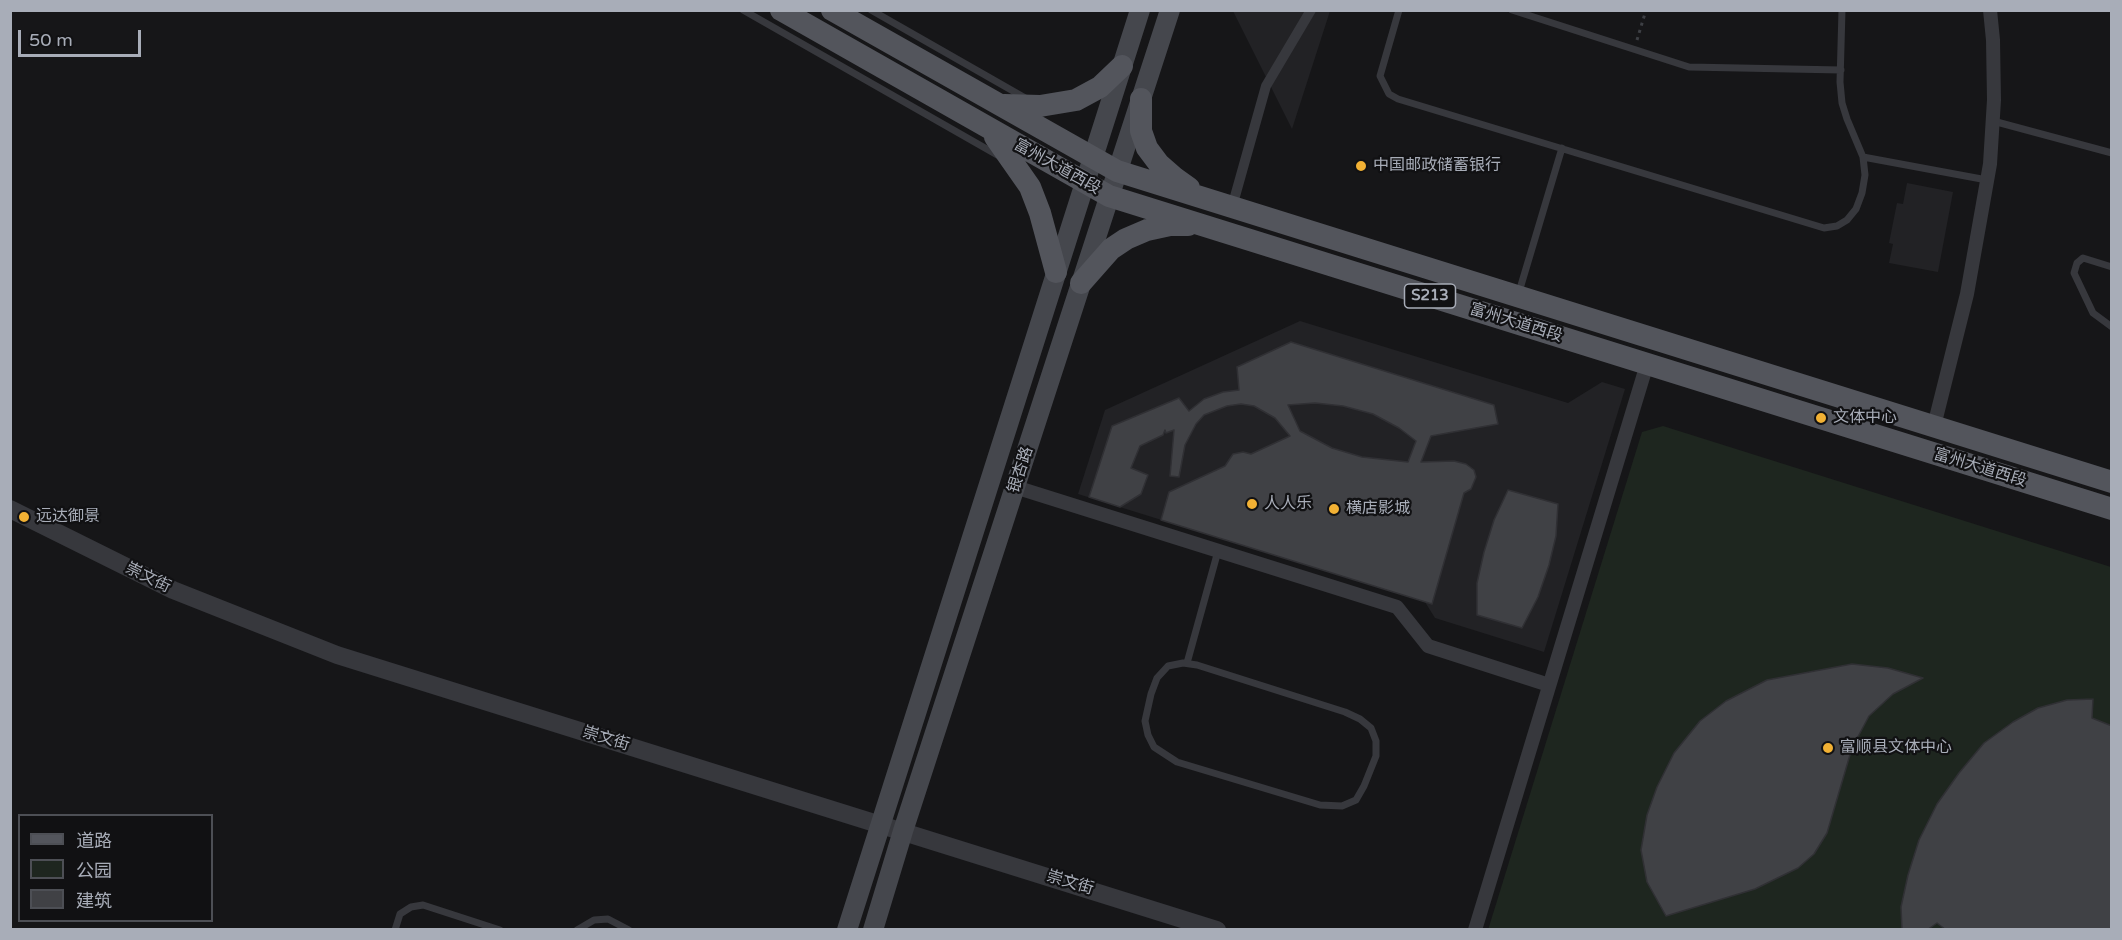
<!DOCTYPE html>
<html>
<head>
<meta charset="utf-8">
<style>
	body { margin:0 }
	#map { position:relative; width:2122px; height:940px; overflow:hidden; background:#161618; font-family:"Varela Round","Noto Sans SC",sans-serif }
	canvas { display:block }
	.frame { position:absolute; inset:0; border:12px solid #a8adb8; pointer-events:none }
	.legend { position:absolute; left:18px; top:814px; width:195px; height:108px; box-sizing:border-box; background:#111113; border:2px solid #4d4f55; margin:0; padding:8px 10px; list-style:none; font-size:18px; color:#a8adb8 }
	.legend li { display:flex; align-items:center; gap:12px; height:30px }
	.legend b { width:30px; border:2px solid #4d4f55 }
	.scale { position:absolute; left:18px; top:30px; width:123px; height:27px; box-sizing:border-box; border:3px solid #a8adb8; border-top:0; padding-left:8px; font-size:18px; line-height:21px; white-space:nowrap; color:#a8adb8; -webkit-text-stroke:4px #111113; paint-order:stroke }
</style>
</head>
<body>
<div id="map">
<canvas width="2122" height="940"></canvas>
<div class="frame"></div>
<ul class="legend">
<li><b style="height:8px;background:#53555c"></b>道路</li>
<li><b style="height:16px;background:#1e261f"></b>公园</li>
<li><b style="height:16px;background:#404145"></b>建筑</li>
</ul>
<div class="scale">50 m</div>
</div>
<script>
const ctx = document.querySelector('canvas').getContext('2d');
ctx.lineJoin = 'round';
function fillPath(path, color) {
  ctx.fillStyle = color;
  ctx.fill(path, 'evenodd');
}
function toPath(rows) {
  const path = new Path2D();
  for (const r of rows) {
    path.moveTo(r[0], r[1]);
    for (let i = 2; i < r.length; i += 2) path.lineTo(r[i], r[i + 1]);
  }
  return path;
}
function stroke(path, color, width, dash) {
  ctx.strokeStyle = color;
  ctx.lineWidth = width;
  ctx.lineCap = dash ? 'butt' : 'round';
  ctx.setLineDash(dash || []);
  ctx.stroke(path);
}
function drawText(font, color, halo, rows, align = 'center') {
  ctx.font = font + ' "Varela Round","Noto Sans SC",sans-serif';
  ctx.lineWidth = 4.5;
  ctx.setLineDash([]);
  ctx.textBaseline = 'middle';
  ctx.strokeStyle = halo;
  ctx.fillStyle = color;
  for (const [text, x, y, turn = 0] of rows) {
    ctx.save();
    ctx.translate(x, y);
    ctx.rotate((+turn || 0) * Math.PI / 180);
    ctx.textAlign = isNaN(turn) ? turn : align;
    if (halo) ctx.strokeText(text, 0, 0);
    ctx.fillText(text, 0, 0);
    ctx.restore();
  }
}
const built = toPath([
	[1233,11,1330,11,1292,129],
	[1907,183,1953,192,1938,272,1889,263,1893,244,1889,243,1897,203,1903,204],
	[1300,321,1568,403,1602,382,1625,389,1544,652,1435,618,1425,602,1078,494,1105,410]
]);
const green = toPath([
	[1663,426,2111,567,2111,929,1488,930,1642,432]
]);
const building = toPath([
	[1291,342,1494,405,1498,424,1431,436,1421,462,1454,461,1466,464,1474,470,1476,477,1471,489,1464,493,1432,604,1161,520,1169,492,1225,466,1233,454,1243,452,1251,454,1290,436,1275,418,1254,406,1241,404,1227,406,1204,415,1196,424,1185,445,1179,477,1170,476,1174,430,1166,433,1165,430,1163,435,1140,446,1131,468,1148,475,1141,494,1120,507,1089,497,1112,426,1179,398,1189,411,1204,399,1223,392,1239,390,1237,367,1291,342],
	[1315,403,1343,406,1373,414,1399,428,1416,441,1408,462,1362,457,1332,448,1300,431,1288,405,1315,403],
	[1508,490,1558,504,1556,536,1549,565,1538,597,1522,628,1477,615,1477,583,1484,552,1494,520,1508,490],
	[1852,664,1888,668,1923,678,1893,694,1869,716,1852,748,1827,833,1814,854,1798,868,1755,889,1666,916,1647,882,1641,850,1647,815,1657,787,1674,753,1700,721,1726,701,1767,680,1852,664],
	[2093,699,2092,718,2112,726,2112,930,1946,930,1937,923,1927,930,1902,930,1901,907,1908,875,1919,840,1937,804,1959,773,1984,743,2013,722,2038,708,2067,700,2093,699]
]);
const path = toPath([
	[1637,40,1646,10]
]);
const service = toPath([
	[743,10,999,156],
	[871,10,1027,99],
	[1399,10,1380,76,1389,94,1398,99,1824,228,1837,226,1847,220,1856,209,1862,193,1865,175,1863,157,1987,180],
	[1512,10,1689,67,1841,70],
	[1842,10,1840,82,1842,103,1847,119,1863,157],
	[1993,121,2112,153],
	[2112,267,2083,258,2077,263,2074,273,2093,313,2112,327],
	[1519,292,1562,148],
	[1183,663,1197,665,1345,712,1360,719,1371,728,1376,741,1376,756,1364,786,1356,800,1342,806,1320,805,1177,762,1154,747,1148,735,1145,721,1151,694,1157,678,1168,666,1183,663],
	[1187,663,1218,551],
	[395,930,400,914,411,907,423,905,500,930],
	[577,930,594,920,608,919,629,930]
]);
const pedestrian = toPath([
	[1232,207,1266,86,1311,10]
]);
const minor = toPath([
	[1934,426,1967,294,1990,164,1994,100,1993,40,1990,10],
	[1015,487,1397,607,1428,646,1549,685],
	[1475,930,1647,364]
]);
const tertiary = toPath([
	[10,509,173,590,337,655,1217,930]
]);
const secondary = toPath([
	[847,930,1140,10],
	[873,930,903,831,1170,10]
]);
const primary = toPath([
	[781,10,1109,196,2112,509],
	[832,10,1117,171,2112,482],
	[1141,99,1141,131,1147,148,1159,164,1175,178,1189,188],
	[1004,105,1040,106,1076,100,1100,87,1122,66],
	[995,137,1030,187,1040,213,1056,272],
	[1081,283,1111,249,1126,239,1147,230,1170,225,1188,225]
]);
const markers = [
	[1361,166,6,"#f2b134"],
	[1821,418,6,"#f2b134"],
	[1252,504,6,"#f2b134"],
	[1334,509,6,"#f2b134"],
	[24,517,6,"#f2b134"],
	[1828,748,6,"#f2b134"]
];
const shields = [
	[1430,296,51]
];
const shieldNames = [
	["S213",1430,296]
];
const poiNames = [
	["中国邮政储蓄银行",1373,166],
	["文体中心",1833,418],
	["人人乐",1264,504],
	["横店影城",1346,509],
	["远达御景",36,517],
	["富顺县文体中心",1840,748]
];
const streetNames = [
	["富州大道西段",1057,167,29],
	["富州大道西段",1516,323,17],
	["富州大道西段",1980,468,17],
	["银杏路",1021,470,-72],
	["崇文街",148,578,26],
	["崇文街",606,739,17],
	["崇文街",1070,883,17]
];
fillPath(built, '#222225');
fillPath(green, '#1e261f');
fillPath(building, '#404145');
stroke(building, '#303034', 1.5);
stroke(path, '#3d3f44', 3, [3, 4.5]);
stroke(service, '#37383d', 7);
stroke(pedestrian, '#37383d', 10);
stroke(minor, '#37383d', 14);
stroke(tertiary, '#37383d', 18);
stroke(secondary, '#45474d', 20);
stroke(primary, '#53555c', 22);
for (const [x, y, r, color] of markers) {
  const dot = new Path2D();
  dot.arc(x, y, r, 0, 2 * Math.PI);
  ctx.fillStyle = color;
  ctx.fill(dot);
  stroke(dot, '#111113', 2);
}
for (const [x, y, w] of shields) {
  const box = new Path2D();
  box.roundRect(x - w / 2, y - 12, w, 24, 4.5);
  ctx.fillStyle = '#111113';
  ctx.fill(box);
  stroke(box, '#a8adb8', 1.5);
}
drawText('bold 15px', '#a8adb8', null, shieldNames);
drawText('16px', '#a8adb8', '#111113', poiNames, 'left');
drawText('16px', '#a8adb8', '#111113', streetNames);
</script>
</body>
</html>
